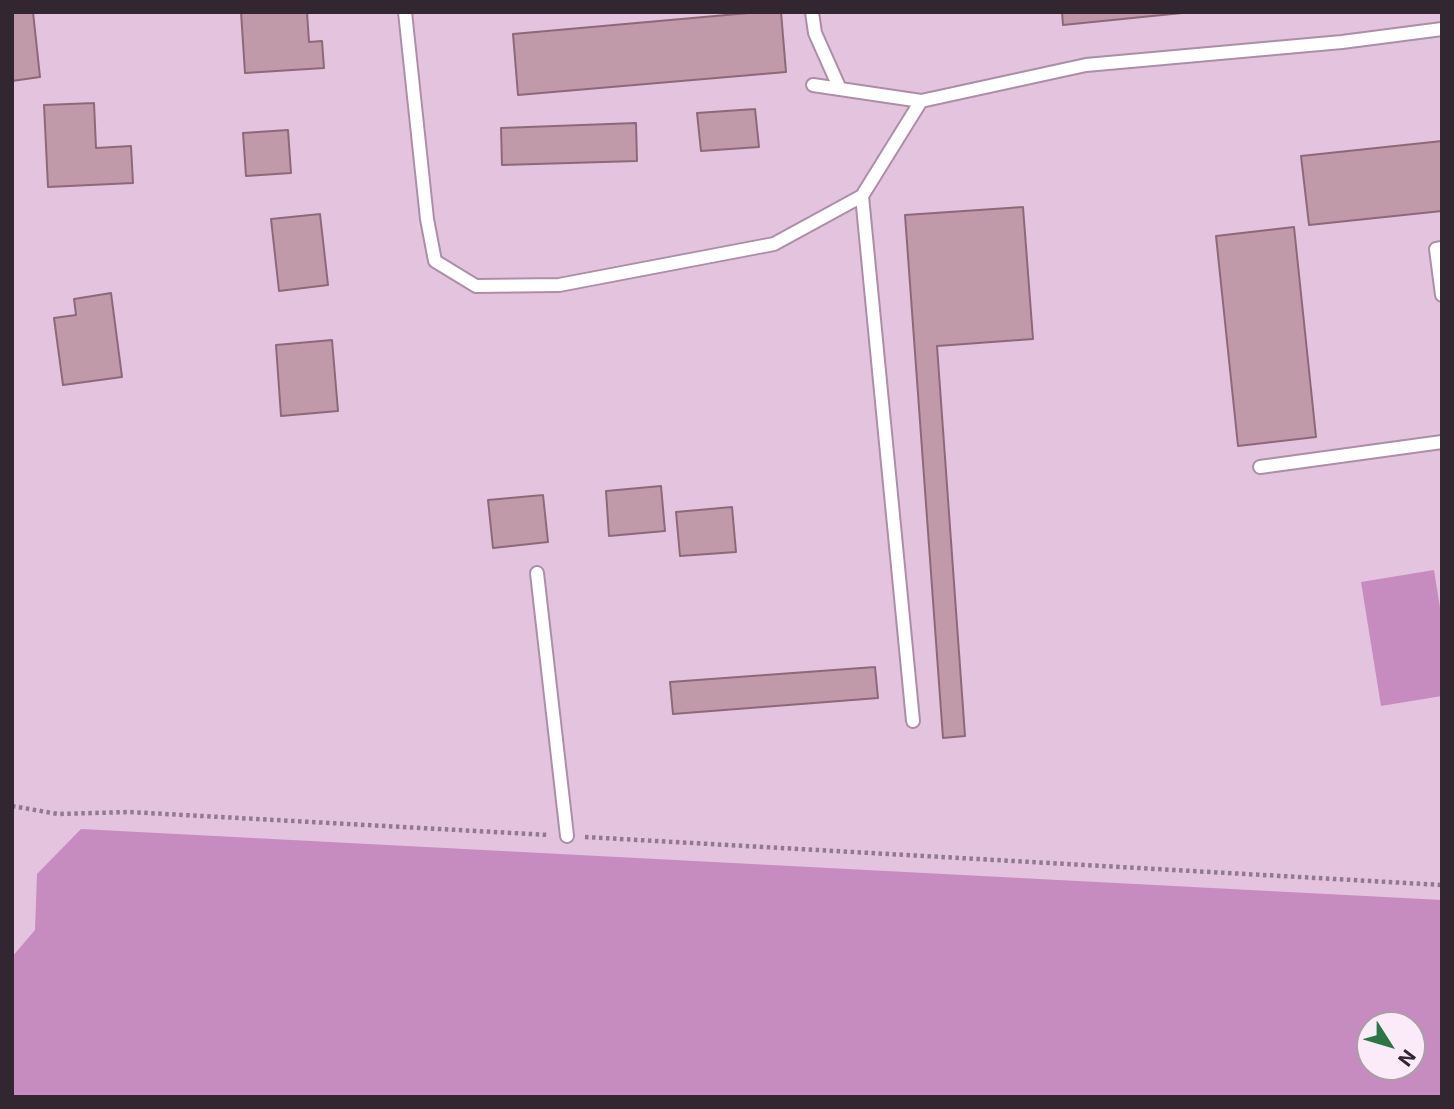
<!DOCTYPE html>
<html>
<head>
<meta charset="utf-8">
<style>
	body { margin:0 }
	#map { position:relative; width:1454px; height:1109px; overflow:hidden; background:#e4c3de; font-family:Inter,sans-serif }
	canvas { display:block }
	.frame { position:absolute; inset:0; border:14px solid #322630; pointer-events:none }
	.north { position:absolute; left:1356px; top:1011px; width:70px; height:70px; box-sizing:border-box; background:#fbeaf7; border:2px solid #ab9ca7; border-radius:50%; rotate:127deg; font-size:19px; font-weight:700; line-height:28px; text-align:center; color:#322630 }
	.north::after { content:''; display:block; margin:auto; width:24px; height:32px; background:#2a7644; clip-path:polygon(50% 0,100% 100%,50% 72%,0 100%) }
</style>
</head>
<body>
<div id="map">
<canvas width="1454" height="1109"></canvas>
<div class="frame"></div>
<div class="north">N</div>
</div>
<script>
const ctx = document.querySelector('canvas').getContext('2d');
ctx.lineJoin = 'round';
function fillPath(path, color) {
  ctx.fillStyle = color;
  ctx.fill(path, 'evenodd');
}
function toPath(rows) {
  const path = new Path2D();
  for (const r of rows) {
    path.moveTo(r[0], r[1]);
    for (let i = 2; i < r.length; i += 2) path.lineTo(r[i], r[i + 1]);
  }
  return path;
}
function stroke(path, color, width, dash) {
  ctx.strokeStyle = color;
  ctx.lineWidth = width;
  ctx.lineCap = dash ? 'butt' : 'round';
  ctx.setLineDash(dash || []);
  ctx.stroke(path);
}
const green = toPath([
	[1434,570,1442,620,1442,696,1381,706,1361,582],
	[81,829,1442,900,1442,1097,12,1097,12,957,35,930,37,874],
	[1370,1025,1412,1025,1412,1067,1370,1067]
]);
const building = toPath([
	[12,12,33,12,40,77,12,81,12,12],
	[241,12,307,12,309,42,322,41,324,68,245,73,241,12],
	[760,12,781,12,786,72,518,95,513,34,760,12],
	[1062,12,1192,12,1063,25,1062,12],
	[94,103,96,148,131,146,133,183,48,187,44,105,94,103],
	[755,109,759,147,701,151,697,113,755,109],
	[636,123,637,161,502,165,501,128,636,123],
	[288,130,291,173,246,176,243,133,288,130],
	[1442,141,1442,211,1309,225,1301,156,1442,141],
	[1023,207,1033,339,937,346,965,736,943,738,905,215,1023,207],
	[320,214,328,285,279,291,271,219,320,214],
	[1294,227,1316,437,1238,446,1216,236,1294,227],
	[111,293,122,377,63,385,54,318,76,315,74,299,111,293],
	[332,340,338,411,281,416,276,345,332,340],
	[661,486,665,531,609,536,606,491,661,486],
	[543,495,548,542,493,548,488,500,543,495],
	[732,507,736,552,680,556,676,512,732,507],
	[875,667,878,698,673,714,670,682,875,667]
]);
const path = toPath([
	[12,806,58,814,129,812,549,835],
	[585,837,1442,885]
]);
const lane = toPath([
	[405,12,427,219,435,261,476,286,559,285,774,244,862,196,921,101],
	[812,12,815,33,840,89],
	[813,85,921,101,1086,65,1342,42,1442,29],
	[862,196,913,721],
	[1442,248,1436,249,1442,295],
	[1260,467,1442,442],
	[537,573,567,836]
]);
fillPath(green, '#c78cbf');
fillPath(building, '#c19aaa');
stroke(building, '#8d6978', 2);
stroke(lane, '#ac8ea7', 16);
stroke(path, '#917a8d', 4.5, [3.5, 3.5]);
stroke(lane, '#fff', 12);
</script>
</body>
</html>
